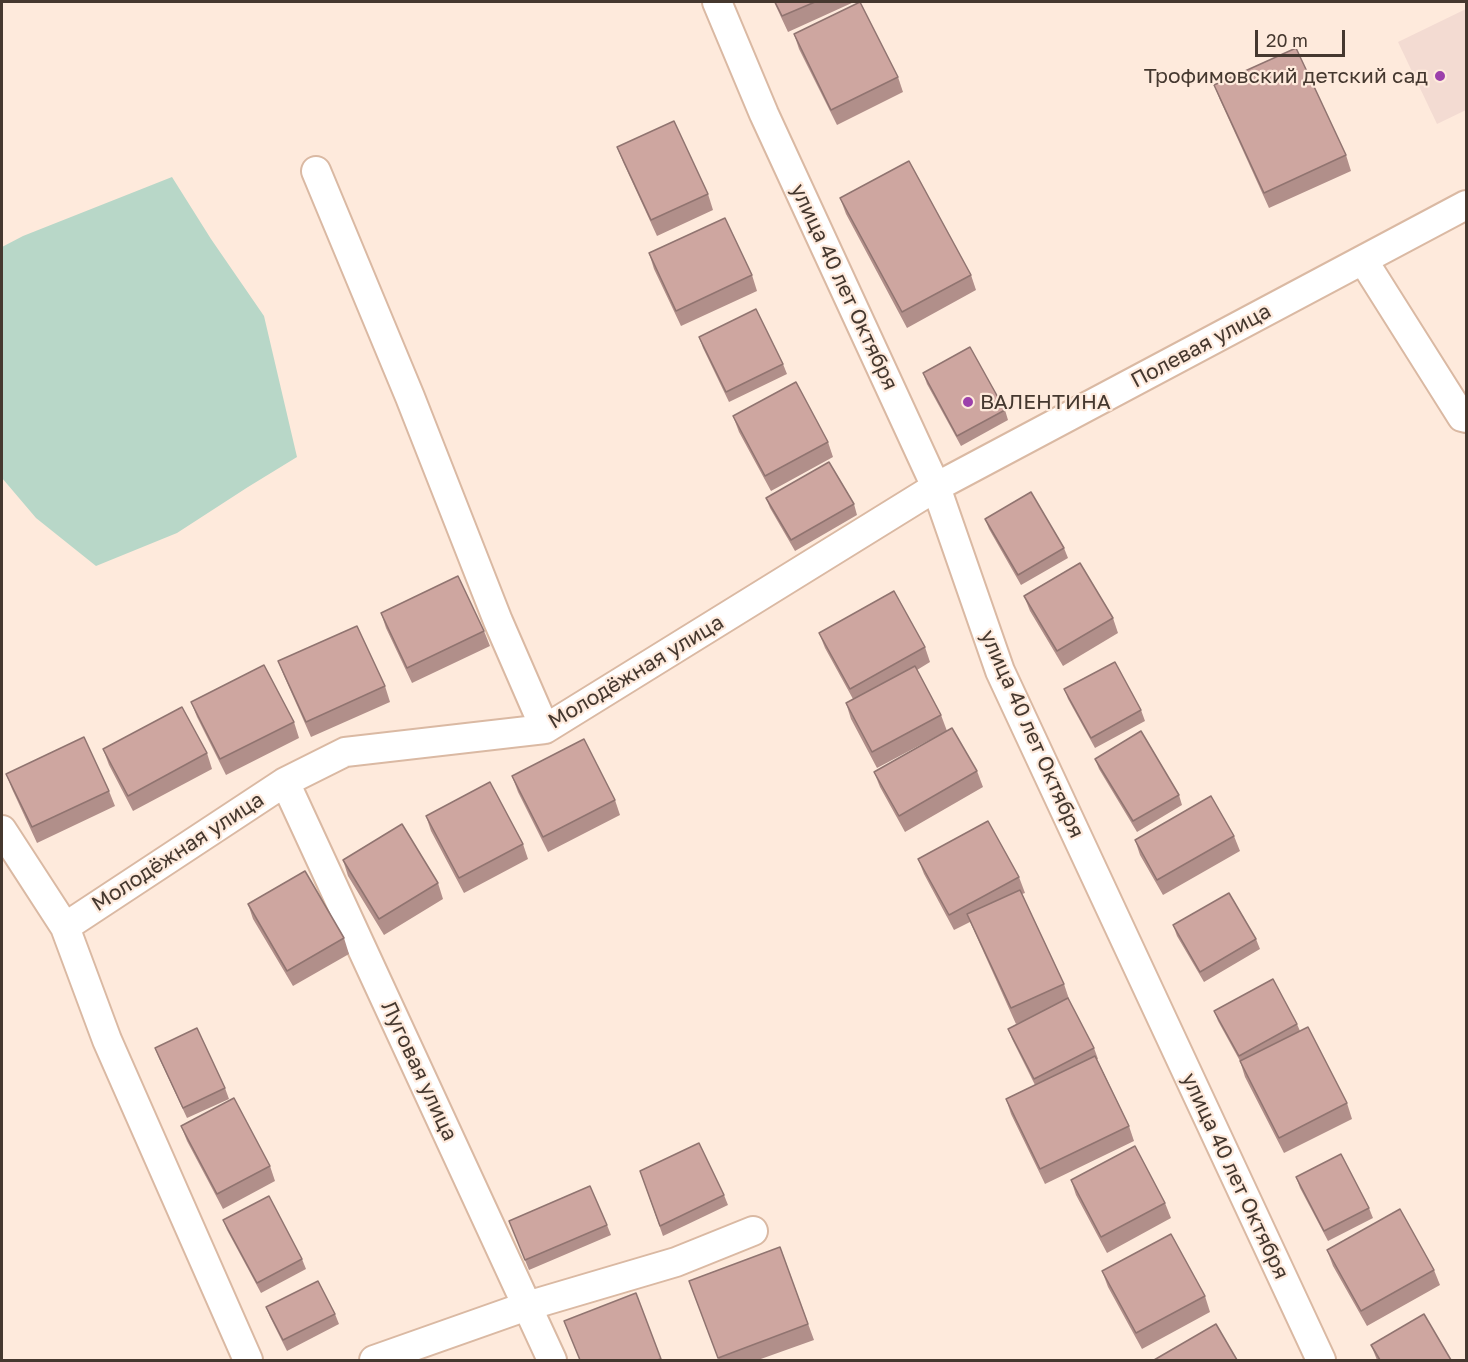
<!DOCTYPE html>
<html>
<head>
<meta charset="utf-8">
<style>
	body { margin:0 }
	#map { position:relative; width:1468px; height:1362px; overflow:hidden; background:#feeadc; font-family:"Golos Text",sans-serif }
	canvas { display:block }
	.frame { position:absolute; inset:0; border:3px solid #45382f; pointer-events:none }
	.scale { position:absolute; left:1255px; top:30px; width:90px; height:27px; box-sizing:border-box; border:3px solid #45382f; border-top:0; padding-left:8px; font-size:18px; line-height:21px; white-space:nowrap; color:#45382f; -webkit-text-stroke:4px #feeadc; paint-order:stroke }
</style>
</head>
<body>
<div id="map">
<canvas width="1468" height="1362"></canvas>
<div class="frame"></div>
<div class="scale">20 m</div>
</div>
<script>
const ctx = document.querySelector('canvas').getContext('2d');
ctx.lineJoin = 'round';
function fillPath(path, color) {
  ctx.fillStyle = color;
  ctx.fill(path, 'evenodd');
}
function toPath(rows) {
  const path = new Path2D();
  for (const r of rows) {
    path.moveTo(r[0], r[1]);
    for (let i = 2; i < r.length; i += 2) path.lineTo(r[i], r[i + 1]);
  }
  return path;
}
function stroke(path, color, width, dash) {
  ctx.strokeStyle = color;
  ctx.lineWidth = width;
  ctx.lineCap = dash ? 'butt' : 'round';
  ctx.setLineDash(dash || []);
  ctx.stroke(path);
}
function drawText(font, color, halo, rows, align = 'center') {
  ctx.font = font + ' "Golos Text",sans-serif';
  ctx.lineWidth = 4.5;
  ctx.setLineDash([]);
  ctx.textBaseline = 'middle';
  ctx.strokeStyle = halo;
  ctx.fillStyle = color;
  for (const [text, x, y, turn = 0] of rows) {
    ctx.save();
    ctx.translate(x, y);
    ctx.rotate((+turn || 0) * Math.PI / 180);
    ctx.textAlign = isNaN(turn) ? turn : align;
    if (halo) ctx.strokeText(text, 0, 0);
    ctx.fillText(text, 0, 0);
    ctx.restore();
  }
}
const education = toPath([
	[1466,9,1466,110,1437,124,1398,42]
]);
const green = toPath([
	[172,177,211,239,264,316,297,457,248,487,177,533,96,566,36,518,2,478,2,247,23,236]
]);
const minor = toPath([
	[717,2,764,114,936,487,1000,671,1321,1360],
	[316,171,410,397,498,621,545,729],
	[1363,260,1462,417,1466,418],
	[285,782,552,1360],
	[2,830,65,927,107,1040,248,1360],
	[65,927,285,782,345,752,545,729,936,487,1466,205],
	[374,1360,527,1306,676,1262,753,1231]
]);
const wall = toPath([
	[774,2,854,2,788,32],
	[794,34,898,77,903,92,837,125,799,49],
	[1214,85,1346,155,1351,171,1269,208,1220,100],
	[617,147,708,194,713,210,657,236,623,162],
	[840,198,971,275,976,290,907,328,846,214],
	[649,253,752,275,757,291,681,326,654,269],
	[699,337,783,364,787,374,729,402,703,348],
	[923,373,1005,410,1008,420,961,446,927,384],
	[733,416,828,442,833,457,771,491,739,432],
	[766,498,854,504,857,515,795,551,770,508],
	[985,519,1064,548,1068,558,1021,585,989,529],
	[1024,596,1113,618,1118,633,1063,666,1030,611],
	[381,613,484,631,490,646,412,683,386,628],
	[819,633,925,647,930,662,917,670,941,715,947,731,977,771,983,787,905,832,880,787,874,772,941,734,877,768,851,719,846,703,853,699,825,648],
	[278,661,385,686,390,702,311,737,284,676],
	[1064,689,1141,710,1145,721,1095,748,1068,699],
	[191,702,294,722,299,738,226,775,197,717],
	[103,749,207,753,212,769,133,811,109,765],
	[1095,759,1179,795,1182,805,1137,832,1099,769],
	[6,774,109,791,115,806,37,843,12,789],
	[512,776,615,800,620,815,548,852,518,792],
	[426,816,523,844,528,859,464,893,431,831],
	[1234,836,1240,851,1163,895,1140,855,1135,840],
	[918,859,1019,877,1025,893,1022,894,1064,984,1069,999,1068,1000,1094,1048,1098,1059,1097,1059,1129,1126,1134,1141,1045,1184,1011,1114,1006,1099,1035,1085,1012,1039,1008,1029,1030,1018,1016,1024,970,922,954,930,924,874],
	[343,860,438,883,443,899,384,935,348,876],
	[248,904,344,938,349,954,293,986,253,919],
	[1173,925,1256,939,1260,949,1204,982,1177,936],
	[1214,1011,1297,1024,1300,1031,1347,1103,1352,1119,1284,1153,1245,1077,1240,1061,1218,1021],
	[155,1048,225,1088,229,1099,187,1118,159,1058],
	[181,1126,270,1166,275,1181,223,1209,187,1141],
	[640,1171,724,1195,728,1205,663,1236],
	[1296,1177,1369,1208,1373,1218,1328,1241,1300,1188],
	[1071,1180,1165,1203,1171,1218,1107,1253,1076,1195],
	[223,1220,302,1259,306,1269,261,1293,227,1230],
	[509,1221,607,1225,611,1235,529,1270],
	[780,1247,814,1340,758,1360,719,1360,689,1281],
	[1327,1250,1434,1270,1440,1285,1367,1326,1333,1266],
	[1102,1271,1205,1296,1210,1312,1142,1349,1108,1287],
	[266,1307,335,1314,339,1324,287,1351,270,1317],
	[1371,1345,1451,1360,1377,1360]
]);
const building = toPath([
	[775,2,815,2,782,16,775,2],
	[860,2,898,77,831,110,794,34,860,2],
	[1296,48,1346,155,1264,193,1214,85,1296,48],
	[674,121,708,194,651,220,617,147,674,121],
	[909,161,971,275,902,312,840,198,909,161],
	[725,218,752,275,676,311,649,253,725,218],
	[756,309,783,364,726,392,699,337,756,309],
	[970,347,1005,410,957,436,923,373,970,347],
	[796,382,828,442,765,476,733,416,796,382],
	[829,462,854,504,791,540,766,498,829,462],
	[1031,492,1064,548,1018,575,985,519,1031,492],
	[1080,563,1113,618,1057,651,1024,596,1080,563],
	[458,576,484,631,407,668,381,613,458,576],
	[894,591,925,647,850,689,819,633,894,591],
	[357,626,385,686,306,722,278,661,357,626],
	[1115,662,1141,710,1091,738,1064,689,1115,662],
	[264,665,294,722,220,759,191,702,264,665],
	[915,666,941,715,872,752,846,703,915,666],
	[182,707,207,753,128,796,103,749,182,707],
	[952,728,977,771,899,816,874,772,952,728],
	[1141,731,1179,795,1133,821,1095,759,1141,731],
	[84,737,109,791,32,827,6,774,84,737],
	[584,739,615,800,543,837,512,776,584,739],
	[490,782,523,844,459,878,426,816,490,782],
	[1211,796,1234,836,1157,880,1135,840,1211,796],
	[988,821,1019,877,949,915,918,859,988,821],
	[402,824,438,883,379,919,343,860,402,824],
	[305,871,344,938,287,971,248,904,305,871],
	[1020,890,1064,984,1011,1008,967,914,1020,890],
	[1229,893,1256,939,1200,972,1173,925,1229,893],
	[1273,979,1297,1024,1239,1056,1214,1011,1273,979],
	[1068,998,1094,1048,1034,1079,1008,1029,1068,998],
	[1308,1027,1347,1103,1279,1138,1240,1061,1308,1027],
	[197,1028,225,1088,183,1108,155,1048,197,1028],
	[1095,1056,1129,1126,1040,1169,1006,1099,1095,1056],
	[234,1098,270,1166,217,1194,181,1126,234,1098],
	[699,1143,724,1195,660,1226,640,1171,699,1143],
	[1135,1146,1165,1203,1101,1237,1071,1180,1135,1146],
	[1341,1154,1369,1208,1324,1231,1296,1177,1341,1154],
	[590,1186,607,1225,525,1260,509,1221,590,1186],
	[269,1196,302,1259,257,1283,223,1220,269,1196],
	[1400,1209,1434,1270,1361,1311,1327,1250,1400,1209],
	[1171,1234,1205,1296,1136,1333,1102,1271,1171,1234],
	[780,1247,808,1324,718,1358,689,1281,780,1247],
	[318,1281,335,1314,283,1340,266,1307,318,1281],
	[636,1293,661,1359,657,1360,580,1360,564,1321,636,1293],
	[1424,1314,1451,1360,1380,1360,1371,1345,1424,1314],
	[1216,1324,1237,1360,1154,1360,1216,1324]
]);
const markers = [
	[1440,76,6,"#9c40ab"],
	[968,402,6,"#9c40ab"]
];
const poiNames = [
	["Трофимовский детский сад",1428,76],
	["ВАЛЕНТИНА",980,402,"left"]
];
const streetNames = [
	["улица 40 лет Октября",844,287,65],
	["Полевая улица",1201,346,-28],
	["Молодёжная улица",636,672,-31],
	["улица 40 лет Октября",1032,734,66],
	["Молодёжная улица",178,852,-33],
	["Луговая улица",419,1071,65],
	["улица 40 лет Октября",1235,1176,65]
];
fillPath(education, '#f3dbd2');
fillPath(green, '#b8d7c8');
stroke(minor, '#dab9a3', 32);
stroke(minor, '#fff', 28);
fillPath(wall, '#b18f8a');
fillPath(building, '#cea6a0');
stroke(building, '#907470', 1.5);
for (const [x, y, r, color] of markers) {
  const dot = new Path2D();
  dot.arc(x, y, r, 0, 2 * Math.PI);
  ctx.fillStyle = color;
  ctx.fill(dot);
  stroke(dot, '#feeadc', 2);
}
drawText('21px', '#45382f', '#feeadc', poiNames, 'right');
drawText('21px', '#45382f', '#feeadc', streetNames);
</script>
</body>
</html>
